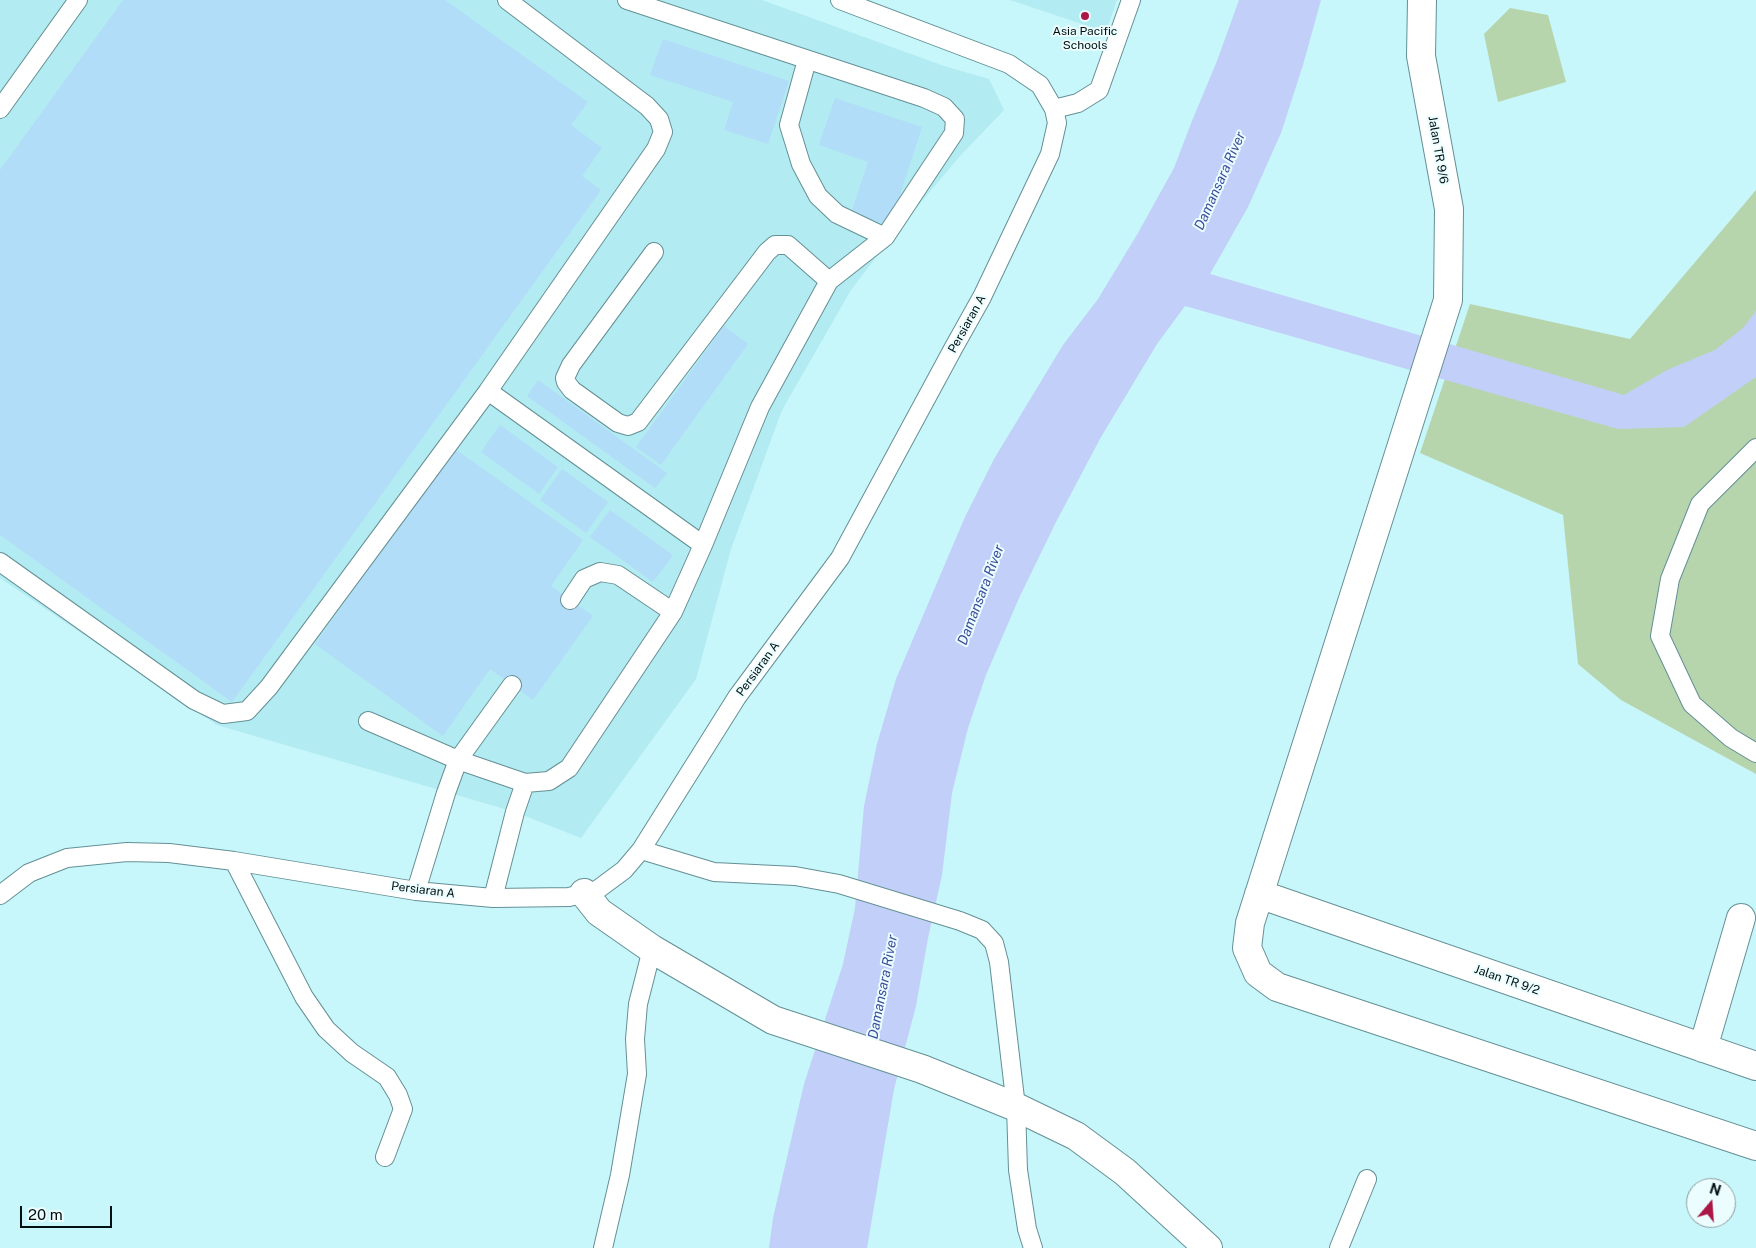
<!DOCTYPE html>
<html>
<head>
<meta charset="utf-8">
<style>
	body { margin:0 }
	#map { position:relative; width:1756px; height:1248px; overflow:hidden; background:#c7f6fb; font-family:"Public Sans",sans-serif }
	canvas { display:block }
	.north { position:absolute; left:1686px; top:1178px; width:50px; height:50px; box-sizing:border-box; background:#ebfdff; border:1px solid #8d9e9f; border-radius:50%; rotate:18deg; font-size:14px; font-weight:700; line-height:20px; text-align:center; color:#010f10 }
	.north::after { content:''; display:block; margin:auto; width:18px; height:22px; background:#ac1845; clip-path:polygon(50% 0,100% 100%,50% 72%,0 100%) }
	.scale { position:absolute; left:20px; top:1206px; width:92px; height:22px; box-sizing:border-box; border:2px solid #010f10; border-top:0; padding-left:6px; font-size:15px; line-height:18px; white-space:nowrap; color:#010f10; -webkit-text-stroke:4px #ebfdff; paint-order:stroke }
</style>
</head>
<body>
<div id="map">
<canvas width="1756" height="1248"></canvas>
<div class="north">N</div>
<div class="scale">20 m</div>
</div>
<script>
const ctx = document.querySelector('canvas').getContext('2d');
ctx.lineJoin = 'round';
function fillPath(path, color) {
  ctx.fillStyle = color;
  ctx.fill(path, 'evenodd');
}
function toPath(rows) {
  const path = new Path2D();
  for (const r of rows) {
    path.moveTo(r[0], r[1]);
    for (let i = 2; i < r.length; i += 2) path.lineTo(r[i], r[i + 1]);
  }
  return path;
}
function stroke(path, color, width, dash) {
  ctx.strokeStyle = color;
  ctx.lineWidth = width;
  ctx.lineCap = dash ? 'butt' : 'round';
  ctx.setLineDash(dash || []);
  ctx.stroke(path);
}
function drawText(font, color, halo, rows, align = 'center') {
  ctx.font = font + ' "Public Sans",sans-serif';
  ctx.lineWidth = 4;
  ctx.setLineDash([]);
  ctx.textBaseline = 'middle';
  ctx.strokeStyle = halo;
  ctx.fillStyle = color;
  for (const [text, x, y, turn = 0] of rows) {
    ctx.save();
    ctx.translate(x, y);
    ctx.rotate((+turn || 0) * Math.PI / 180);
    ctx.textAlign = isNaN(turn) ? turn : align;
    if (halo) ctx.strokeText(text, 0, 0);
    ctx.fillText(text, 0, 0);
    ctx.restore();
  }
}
const built = toPath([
	[0,0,762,0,944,66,989,79,1004,110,960,156,890,239,851,290,782,410,731,549,696,679,581,838,515,812,217,725,0,578],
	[1010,0,1117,0,1106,32]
]);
const green = toPath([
	[1510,8,1548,15,1566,82,1498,102,1484,34],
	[1756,190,1756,774,1621,700,1578,664,1563,515,1420,453,1470,304,1630,339]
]);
const water = toPath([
	[1239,0,1321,0,1303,65,1281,133,1248,207,1210,274,1624,395,1667,370,1715,350,1743,328,1756,311,1756,377,1684,427,1618,429,1185,306,1157,344,1101,437,1056,522,1019,598,986,675,968,728,952,793,942,875,928,938,916,1006,894,1089,867,1248,769,1248,773,1218,804,1084,843,964,855,908,864,806,877,744,896,679,965,517,994,459,1063,345,1098,299,1138,233,1174,168,1192,121,1217,61]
]);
const building = toPath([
	[123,0,445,0,588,102,571,125,602,148,582,176,601,190,232,702,0,535,0,170],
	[663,39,789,81,768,144,724,130,733,102,650,75],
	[835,98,922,127,890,226,851,213,868,162,819,145],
	[724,326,748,344,661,465,636,447],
	[538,380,667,473,655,488,527,396],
	[500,425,558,467,539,494,481,452],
	[455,449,583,540,551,586,593,616,533,700,490,669,443,736,315,644],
	[562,469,608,502,586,533,540,500],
	[610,510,673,555,653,582,590,537]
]);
const lane = toPath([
	[807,60,789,125,801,164,818,196,837,214,885,237],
	[0,109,78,0],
	[1054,109,1078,103,1099,90,1131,0],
	[654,252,571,365,565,378,566,382,572,390,618,423,628,426,638,422,767,252,775,245,788,245,829,281],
	[488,391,703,545],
	[1756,448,1700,504,1670,579,1660,636,1692,704,1731,738,1756,753],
	[0,562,194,700,223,714,247,711,269,687,488,391,656,149,663,132,659,119,647,106,507,0],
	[570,600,584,579,600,572,618,575,673,612],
	[368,721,458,760,525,783,549,781,569,768,673,612,703,545,760,407,829,281,885,237,954,133,955,119,944,107,924,98,627,0],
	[641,850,714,872,795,876,839,884,960,921,982,930,994,943,999,962,1016,1107,1018,1170,1027,1229,1033,1248],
	[234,861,304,997,326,1029,352,1053,387,1077,398,1095,403,1109,385,1157],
	[416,891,446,793,458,760,512,685],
	[0,895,29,873,67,858,127,852,169,853,234,861,416,891,493,898,569,897,597,890,624,870,641,850,737,697,840,558,954,347,982,297,1050,154,1057,123,1054,109,1040,85,1009,64,840,0],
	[493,898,515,812,525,783],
	[603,1248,620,1175,637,1074,635,1039,638,1004,652,949],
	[1339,1248,1367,1179]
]);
const street = toPath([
	[1422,0,1421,56,1449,209,1448,300,1250,923,1247,948,1258,973,1277,987,1756,1146],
	[584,893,599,912,652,949,773,1020,922,1069,1016,1107,1076,1136,1125,1172,1208,1248],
	[1259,894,1756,1066],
	[1703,1048,1741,918]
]);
const markers = [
	[1085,16,5,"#ac1845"]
];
const poiNames = [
	["Asia Pacific",1085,31],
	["Schools",1085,45]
];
const streetNames = [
	["Jalan TR 9/6",1438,150,80],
	["Persiaran A",967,324,-61],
	["Persiaran A",758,669,-54],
	["Persiaran A",423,890,7],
	["Jalan TR 9/2",1507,980,19]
];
const waterNames = [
	["Damansara River",1220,181,-66],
	["Damansara River",981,595,-69],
	["Damansara River",883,987,-79]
];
fillPath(built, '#b2ebf1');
fillPath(green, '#b7d5ac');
fillPath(water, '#c2cff8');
fillPath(building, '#b2ddf9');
stroke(lane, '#649095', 20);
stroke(street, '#649095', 30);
stroke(lane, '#fff', 18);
stroke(street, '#fff', 28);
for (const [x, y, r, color] of markers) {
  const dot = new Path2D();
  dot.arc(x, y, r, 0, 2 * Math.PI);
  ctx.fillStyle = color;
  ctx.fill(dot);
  stroke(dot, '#ebfdff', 2);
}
drawText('12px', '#010f10', '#ebfdff', poiNames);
drawText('12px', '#010f10', '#ebfdff', streetNames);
drawText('italic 14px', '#3b4c9a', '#ebfdff', waterNames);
</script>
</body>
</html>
